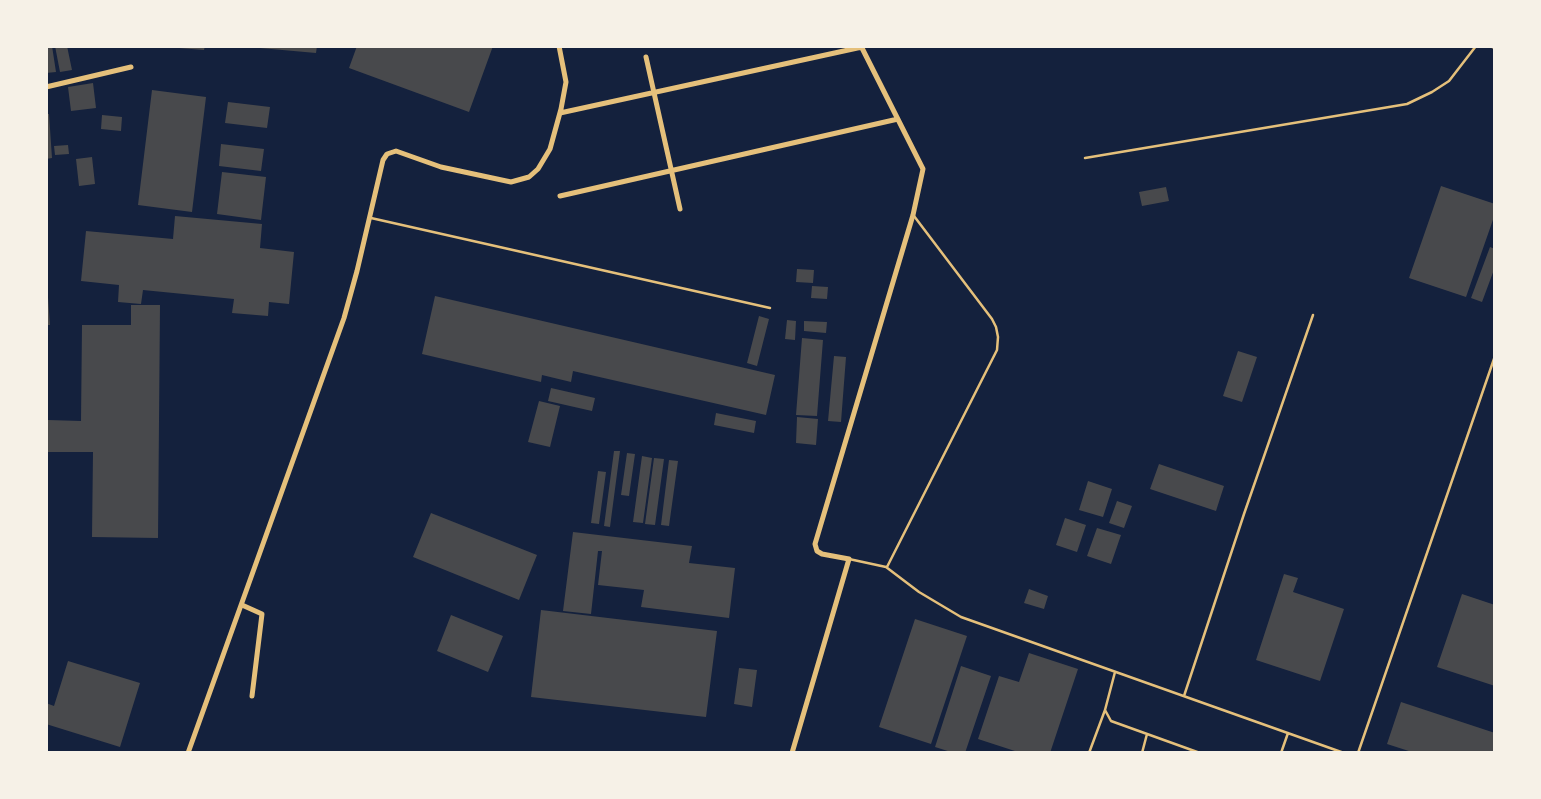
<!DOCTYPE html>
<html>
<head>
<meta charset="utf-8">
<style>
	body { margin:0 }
	#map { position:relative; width:1541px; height:799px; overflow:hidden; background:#14213d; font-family:Barlow,sans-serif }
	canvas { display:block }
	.frame { position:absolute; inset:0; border:48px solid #f6f1e7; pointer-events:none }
</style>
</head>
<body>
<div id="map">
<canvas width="1541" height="799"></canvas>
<div class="frame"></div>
</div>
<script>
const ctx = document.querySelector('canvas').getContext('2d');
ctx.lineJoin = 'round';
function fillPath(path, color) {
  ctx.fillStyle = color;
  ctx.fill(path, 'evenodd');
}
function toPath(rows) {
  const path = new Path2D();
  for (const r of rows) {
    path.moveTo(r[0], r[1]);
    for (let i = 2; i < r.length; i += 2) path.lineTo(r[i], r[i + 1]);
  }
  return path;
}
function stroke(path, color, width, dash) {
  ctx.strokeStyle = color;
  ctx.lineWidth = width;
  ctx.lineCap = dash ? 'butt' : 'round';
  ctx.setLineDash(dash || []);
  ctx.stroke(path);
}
const building = toPath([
	[46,46,52,46,56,72,46,73],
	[55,46,67,46,72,70,60,72],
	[180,46,205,46,204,50,179,48],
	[260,46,317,46,316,53,260,48],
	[357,46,493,46,469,112,349,68],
	[93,83,96,108,71,111,68,87],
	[152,90,206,97,192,212,138,205],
	[228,102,270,107,267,128,225,123],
	[46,114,49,114,52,158,46,159],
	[102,115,122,117,121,131,101,129],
	[221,144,264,149,261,171,219,166],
	[68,145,69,154,55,155,54,146],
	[92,157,95,184,79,186,76,159],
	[222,172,266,177,261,220,217,214],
	[1441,186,1495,204,1495,214,1466,297,1409,278],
	[1166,187,1169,201,1142,206,1139,192],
	[175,216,262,224,260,248,294,252,289,304,269,302,268,316,232,313,234,299,143,290,141,304,118,302,119,285,81,281,86,231,173,239],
	[1490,247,1495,249,1495,267,1482,302,1471,298],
	[797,269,814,270,813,283,796,282],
	[812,286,828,287,827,299,811,298],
	[435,296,775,375,766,415,573,371,571,382,542,375,541,382,422,354],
	[46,297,48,297,50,325,46,325],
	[131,305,160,305,158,538,92,537,93,452,47,452,48,420,81,421,82,325,131,325],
	[759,316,769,319,757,366,747,363],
	[787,320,796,321,795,340,785,339],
	[804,321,827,322,826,333,804,331],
	[802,338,823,340,817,416,796,415],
	[1238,351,1257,357,1242,402,1223,396],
	[834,356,846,357,841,422,828,421],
	[551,388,595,398,592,411,548,401],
	[539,401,560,406,550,447,528,442],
	[716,413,756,421,754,433,714,425],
	[797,417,818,419,816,445,796,443],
	[614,451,620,451,610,527,604,526],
	[627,453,635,454,629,496,621,495],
	[642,456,652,458,643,523,633,522],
	[654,458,664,459,655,525,645,524],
	[669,460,678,461,669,526,661,525],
	[1159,464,1224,486,1216,511,1150,489],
	[598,471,606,472,599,524,591,523],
	[1088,481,1112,489,1103,517,1079,510],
	[1117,501,1132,506,1124,528,1109,523],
	[431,513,537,555,519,600,413,557],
	[1065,518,1086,525,1077,552,1056,545],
	[1097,528,1121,535,1111,564,1087,556],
	[573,532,692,546,689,563,735,568,729,618,641,607,644,590,598,585,602,551,598,551,591,614,563,611],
	[1284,574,1298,578,1293,592,1344,609,1320,681,1256,660],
	[1029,589,1048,596,1044,609,1024,603],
	[1462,594,1495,605,1495,686,1437,667],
	[541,610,717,631,706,717,531,697],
	[451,615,503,636,488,672,437,651],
	[915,619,967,636,931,744,879,727],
	[1029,653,1078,669,1050,753,1021,753,978,739,999,676,1019,682],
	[68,661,140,683,120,747,46,724,46,703,54,706],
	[961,666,991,676,965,753,954,753,935,747],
	[739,668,757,670,752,707,734,704],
	[1401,702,1495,733,1495,753,1415,753,1387,744]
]);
const service = toPath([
	[1490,46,1495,48],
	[1085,158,1407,104,1432,92,1449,81,1476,46],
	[371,218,770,308],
	[849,559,886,567,919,592,961,617,1344,753],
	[887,567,997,350,998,337,996,327,992,319,914,216],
	[1115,672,1105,710,1111,721,1200,753],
	[1184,696,1244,514,1313,315],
	[1089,753,1105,710],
	[1142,753,1147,734],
	[1281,753,1288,733],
	[1358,753,1495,356]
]);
const minor = toPath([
	[646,57,680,209],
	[46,87,131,67],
	[560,113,862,47],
	[560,196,898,119],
	[242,605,262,614,252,696],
	[188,753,344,318,357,271,383,160,387,154,396,151,441,167,511,182,529,177,538,169,550,149,561,109,566,82,559,46],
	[792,753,849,559,822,554,817,551,815,544,913,215,923,169,861,46]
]);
fillPath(building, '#48494c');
stroke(service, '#e5c07b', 2.5);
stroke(minor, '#e5c07b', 5);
</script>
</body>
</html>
